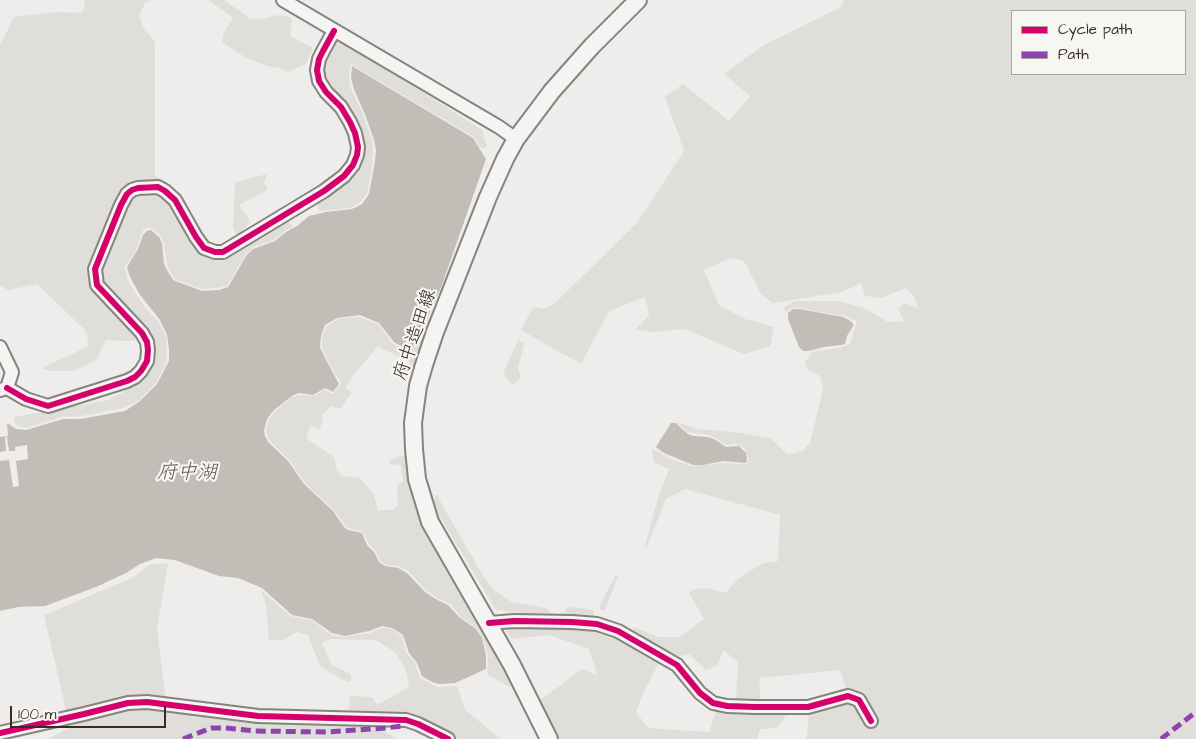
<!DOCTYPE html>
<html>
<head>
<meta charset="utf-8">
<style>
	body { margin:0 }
	#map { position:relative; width:1196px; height:739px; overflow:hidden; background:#eeedeb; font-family:"Architects Daughter",sans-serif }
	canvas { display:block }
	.legend { position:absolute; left:1011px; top:10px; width:175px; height:65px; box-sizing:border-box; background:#f6f6f2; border:1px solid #aba49d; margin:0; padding:6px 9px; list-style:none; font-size:15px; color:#3b2a1e }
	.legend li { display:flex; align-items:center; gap:10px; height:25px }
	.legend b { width:25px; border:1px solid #aba49d }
	.scale { position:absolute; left:10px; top:706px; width:156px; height:22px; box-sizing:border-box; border:2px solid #3b2a1e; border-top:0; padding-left:6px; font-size:15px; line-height:18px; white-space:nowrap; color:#3b2a1e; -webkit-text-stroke:4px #f6f6f2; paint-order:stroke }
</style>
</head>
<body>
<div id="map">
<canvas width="1196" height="739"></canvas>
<ul class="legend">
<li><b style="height:6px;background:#d6006c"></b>Cycle path</li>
<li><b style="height:6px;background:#8e44ad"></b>Path</li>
</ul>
<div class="scale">100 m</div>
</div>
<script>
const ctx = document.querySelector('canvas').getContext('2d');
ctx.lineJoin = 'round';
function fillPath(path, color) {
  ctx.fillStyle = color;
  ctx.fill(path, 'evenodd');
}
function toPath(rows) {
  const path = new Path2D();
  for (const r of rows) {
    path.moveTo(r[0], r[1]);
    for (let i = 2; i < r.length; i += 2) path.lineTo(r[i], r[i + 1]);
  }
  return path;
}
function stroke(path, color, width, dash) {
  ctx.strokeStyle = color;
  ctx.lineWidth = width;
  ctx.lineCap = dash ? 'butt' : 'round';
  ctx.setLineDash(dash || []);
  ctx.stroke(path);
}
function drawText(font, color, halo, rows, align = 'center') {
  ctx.font = font + ' "Architects Daughter","Klee One",sans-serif';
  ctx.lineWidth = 4.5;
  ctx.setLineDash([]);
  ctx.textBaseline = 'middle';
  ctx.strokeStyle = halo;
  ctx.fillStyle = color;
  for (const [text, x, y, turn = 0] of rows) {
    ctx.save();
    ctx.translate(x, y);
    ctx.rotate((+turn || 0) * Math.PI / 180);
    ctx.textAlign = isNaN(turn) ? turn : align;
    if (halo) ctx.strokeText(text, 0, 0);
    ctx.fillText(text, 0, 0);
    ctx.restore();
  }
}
const green = toPath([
	[85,0,150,0,145,3,139,15,144,29,155,42,155,176,181,194,206,239,210,253,285,218,293,227,286,230,274,240,253,247,245,255,227,286,217,288,202,289,174,279,167,265,164,244,161,236,152,228,148,228,143,230,136,250,125,267,128,281,144,306,160,324,166,337,167,361,156,383,138,401,123,408,82,416,62,417,26,428,18,426,14,422,14,417,105,401,122,393,138,380,151,338,129,341,106,340,96,360,74,371,51,371,42,368,89,346,86,331,37,284,8,290,0,285,0,45,14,17,56,12,83,13],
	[208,0,224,0,251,19,266,18,278,15,290,17,292,21,290,36,313,48,306,64,287,72,279,68,267,66,246,58,222,42,224,32,233,18],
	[844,0,1196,0,1196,739,806,739,807,737,809,713,851,702,840,670,759,678,761,701,736,700,738,662,723,650,718,665,706,670,689,654,673,657,632,632,634,627,658,637,679,637,704,619,689,593,694,589,707,588,725,593,739,578,761,564,778,561,780,515,685,489,666,499,646,549,645,546,657,501,669,469,654,462,652,448,670,459,692,466,724,463,747,464,749,459,744,448,737,444,726,445,716,438,709,435,687,432,678,423,699,429,741,433,770,438,788,455,802,451,810,443,823,389,820,376,808,370,805,362,812,352,842,347,850,344,857,321,845,316,798,308,792,308,786,312,783,308,795,301,837,301,864,308,888,322,904,321,898,309,905,303,918,309,914,296,906,288,881,298,865,296,861,283,842,292,773,303,761,294,744,261,730,258,704,270,719,305,745,319,774,327,770,346,762,349,744,354,685,329,653,332,636,329,649,315,645,297,609,311,581,364,521,330,533,307,544,309,555,303,636,224,684,151,665,97,683,84,729,121,750,96,724,74,764,45,841,7],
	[1012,11,1185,11,1185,74,1012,74],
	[334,36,482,130,487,147,481,148,474,137,351,64,349,75,350,87,362,112,372,140,373,150,372,167,367,194,360,202,351,208,319,211,317,200,360,159,354,119,348,103,324,84,321,68],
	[267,174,264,183,268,190,239,205,250,221,238,238,233,227,235,182],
	[442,291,444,292,417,370,410,367,410,363,378,346,355,373,345,388,352,392,340,409,332,406,321,416,323,421,319,430,311,425,306,438,335,458,336,469,341,476,360,478,374,495,378,510,392,510,398,506,397,486,403,481,401,465,390,464,390,460,408,454,418,514,515,687,508,686,487,674,488,655,482,636,476,628,459,615,450,603,438,599,426,590,408,571,398,566,386,565,380,560,375,550,369,544,363,532,348,528,345,525,334,510,305,483,289,460,269,440,266,430,269,420,275,411,292,397,299,395,314,396,324,390,333,394,341,383,327,360,322,347,322,336,327,326,338,319,359,317,378,324,393,344,408,351,416,346],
	[518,340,524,344,518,368,521,378,512,386,503,373],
	[436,494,485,579,495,591,512,602,546,608,552,613,537,615,496,610,433,505],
	[168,563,157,628,167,710,368,723,398,739,48,739,70,727,44,615,132,578,149,565],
	[615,576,618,576,605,610,601,610,599,607],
	[261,590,290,616,313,621,331,635,345,637,370,633,382,628,392,629,401,636,407,654,415,663,420,678,437,687,457,686,465,710,501,739,458,739,411,716,349,711,350,696,372,697,377,704,381,703,409,687,406,670,395,652,376,640,330,639,322,643,332,665,351,674,351,680,347,682,321,667,314,651,308,635,297,632,283,640,269,640,266,605],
	[574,607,590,609,594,611,593,617,563,613,567,608],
	[515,626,596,629,617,636,660,661,642,695,636,712,648,728,709,732,717,709,788,712,777,728,760,729,757,739,560,739,538,702,582,669,597,675,589,649,549,635,512,639,506,631]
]);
const water = toPath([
	[352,66,473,138,486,159,442,285,420,335,413,347,406,349,394,342,379,323,360,315,337,318,325,325,321,336,320,347,326,360,339,384,333,392,325,388,313,395,298,393,292,396,274,410,267,419,264,430,265,436,268,442,288,461,304,484,333,511,344,527,348,530,362,533,367,545,374,552,379,562,385,566,398,568,407,573,425,592,437,600,448,605,459,617,476,629,482,638,486,655,486,669,455,683,439,684,432,682,422,676,417,663,409,653,403,635,392,628,382,626,369,631,345,636,332,633,312,619,292,615,262,588,238,578,219,576,175,560,156,558,140,564,126,573,96,587,45,606,18,607,0,611,0,437,8,436,7,423,16,429,26,430,63,419,80,419,125,411,140,401,157,384,169,361,169,349,167,335,160,320,140,295,130,277,127,267,138,249,143,235,147,231,151,230,159,237,162,243,164,264,168,272,173,280,202,291,219,290,228,287,246,256,253,249,275,241,286,232,297,226,309,216,326,212,352,209,362,204,369,194,375,162,376,150,374,140,366,117,354,89,351,78],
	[793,309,799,309,843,317,849,320,853,323,853,326,847,336,845,344,841,345,824,347,808,351,804,351,802,350,799,347,788,319,788,313],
	[671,423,676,423,681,428,688,434,693,436,708,437,716,440,726,447,739,446,746,453,747,459,746,463,724,461,703,465,693,465,664,453,656,447]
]);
const pier = toPath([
	[5,437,7,437,9,451,15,451,15,447,27,445,28,459,16,461,19,486,13,487,9,460,0,461,0,452,6,451]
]);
const minor = toPath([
	[283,0,499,127,516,139],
	[0,347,12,372,7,388,0,390],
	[7,388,26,399,48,406,127,381,135,377,141,371,147,361,148,350,147,342,142,333,97,285,95,269,121,205,127,194,132,190,138,188,158,187,165,191,175,200,196,237,204,248,215,252,223,252,324,191,344,176,353,165,357,155,358,147,355,133,350,122,341,107,326,92,319,81,317,70,319,59,323,51,334,31],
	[489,623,514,621,572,622,597,624,618,631,677,665,700,693,713,703,727,706,755,707,808,707,848,696,859,700,871,721],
	[0,733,84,714,128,703,147,702,258,716,406,720,418,724,448,739]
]);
const major = toPath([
	[549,739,512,665,430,522,417,479,414,449,413,423,418,386,424,365,435,332,488,197,505,159,516,139,552,91,592,46,638,0]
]);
const quiet = toPath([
	[183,739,211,728,225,728,255,731,328,732,385,728,403,726],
	[1161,739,1196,712]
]);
const cycleway = toPath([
	[7,388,26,399,48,406,127,381,135,377,141,371,147,361,148,350,147,342,142,333,97,285,95,269,121,205,127,194,132,190,138,188,158,187,165,191,175,200,196,237,204,248,215,252,223,252,324,191,344,176,353,165,357,155,358,147,355,133,350,122,341,107,326,92,319,81,317,70,319,59,323,51,334,31],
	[489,623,514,621,572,622,597,624,618,631,677,665,700,693,713,703,727,706,755,707,808,707,848,696,859,700,871,721],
	[0,733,84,714,128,703,147,702,258,716,406,720,418,724,448,739]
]);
const streetNames = [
	["府中造田線",416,335,-71]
];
const waterNames = [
	["府中湖",187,474]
];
fillPath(green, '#e0deda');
fillPath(water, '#c2bdb7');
fillPath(pier, '#eeedeb');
stroke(minor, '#87837f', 16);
stroke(major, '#87837f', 20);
stroke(minor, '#f4f4f2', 12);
stroke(major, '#f4f4f2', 16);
stroke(quiet, '#8e44ad', 5, [10, 5]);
stroke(cycleway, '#d6006c', 6);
drawText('19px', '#3b2a1e', '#f6f6f2', streetNames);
drawText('italic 20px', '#64564c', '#f6f6f2', waterNames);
</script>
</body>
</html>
